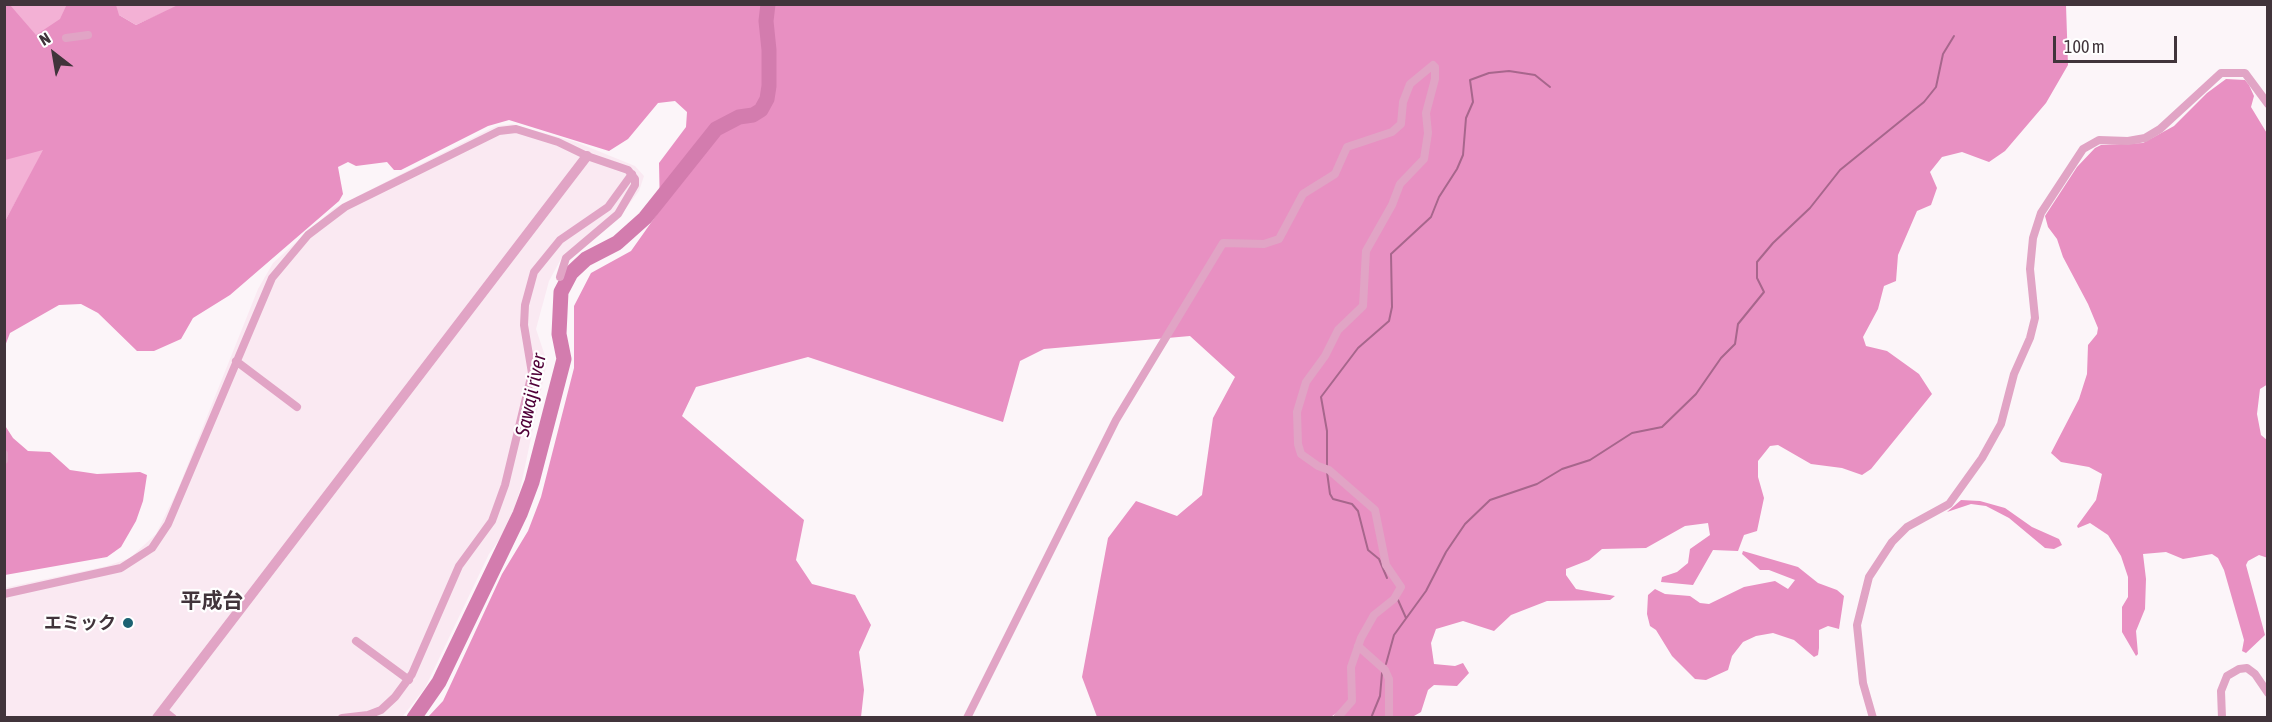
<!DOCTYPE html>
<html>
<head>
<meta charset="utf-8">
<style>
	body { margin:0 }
	#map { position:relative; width:2272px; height:722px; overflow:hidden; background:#fcf5f9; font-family:"Asap Condensed",sans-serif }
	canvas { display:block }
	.frame { position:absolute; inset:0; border:6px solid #41343b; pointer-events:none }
	.north { position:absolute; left:24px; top:24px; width:60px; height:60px; -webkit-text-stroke:4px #fff; paint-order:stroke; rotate:329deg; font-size:16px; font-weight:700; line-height:24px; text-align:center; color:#41343b }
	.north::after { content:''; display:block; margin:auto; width:21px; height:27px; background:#41343b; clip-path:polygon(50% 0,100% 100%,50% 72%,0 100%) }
	.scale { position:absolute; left:2053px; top:36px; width:124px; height:27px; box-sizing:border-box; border:3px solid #41343b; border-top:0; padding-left:8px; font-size:18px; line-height:21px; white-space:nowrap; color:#41343b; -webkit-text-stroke:4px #fff; paint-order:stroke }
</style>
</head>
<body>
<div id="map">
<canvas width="2272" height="722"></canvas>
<div class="frame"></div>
<div class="north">N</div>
<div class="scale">100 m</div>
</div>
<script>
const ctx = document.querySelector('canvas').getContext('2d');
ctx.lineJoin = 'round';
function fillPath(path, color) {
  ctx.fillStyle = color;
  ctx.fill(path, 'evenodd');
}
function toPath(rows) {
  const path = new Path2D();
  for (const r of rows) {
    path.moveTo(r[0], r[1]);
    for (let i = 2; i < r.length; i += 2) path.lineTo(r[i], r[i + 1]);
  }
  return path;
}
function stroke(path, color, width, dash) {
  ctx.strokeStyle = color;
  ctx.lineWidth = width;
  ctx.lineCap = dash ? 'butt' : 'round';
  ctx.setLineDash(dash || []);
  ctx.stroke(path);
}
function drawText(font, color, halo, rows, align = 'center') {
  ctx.font = font + ' "Asap Condensed","Noto Sans JP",sans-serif';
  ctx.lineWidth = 4.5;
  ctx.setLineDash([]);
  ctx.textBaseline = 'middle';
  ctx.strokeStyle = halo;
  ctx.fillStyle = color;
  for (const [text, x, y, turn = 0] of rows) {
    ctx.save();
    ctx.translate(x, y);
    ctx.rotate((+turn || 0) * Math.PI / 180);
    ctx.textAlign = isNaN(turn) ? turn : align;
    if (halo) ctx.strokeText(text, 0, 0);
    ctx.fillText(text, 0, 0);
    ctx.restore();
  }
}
const built = toPath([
	[512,124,576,142,635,166,644,176,639,191,620,216,582,240,561,259,549,281,536,329,547,362,520,490,509,526,489,554,425,688,403,716,5,717,4,588,107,566,130,558,156,534,178,489,258,289,273,263,334,208,496,126]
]);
const green = toPath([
	[5,5,180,5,136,25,119,15,5,221]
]);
const forest = toPath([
	[67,4,116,5,119,15,136,25,180,4,2066,5,2068,65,2046,103,2005,151,1989,162,1962,152,1942,157,1930,172,1937,188,1931,205,1917,211,1898,255,1896,281,1884,286,1878,309,1863,337,1866,346,1887,351,1919,374,1932,394,1871,469,1862,475,1842,468,1811,464,1778,445,1770,446,1758,461,1758,477,1764,498,1757,531,1744,535,1738,551,1713,550,1693,585,1661,582,1662,577,1677,572,1688,563,1690,549,1710,535,1708,523,1685,526,1646,548,1602,549,1589,560,1566,569,1566,575,1576,589,1615,596,1610,600,1547,601,1511,615,1494,631,1463,621,1436,629,1431,643,1434,664,1455,666,1463,663,1469,673,1457,686,1434,685,1428,690,1421,712,1414,716,1348,718,1337,713,1329,718,1097,717,1082,677,1108,538,1136,501,1177,516,1202,495,1213,418,1235,377,1190,336,1044,349,1020,361,1003,422,808,357,696,387,682,416,804,520,796,560,812,584,855,595,871,625,859,652,864,690,861,717,428,717,443,701,502,574,528,531,541,497,574,368,574,306,591,273,631,251,660,210,659,163,686,127,687,112,675,101,658,103,628,139,609,151,509,120,488,126,401,170,394,170,387,162,356,166,348,162,338,167,343,194,339,201,230,295,193,318,181,339,154,351,137,351,98,313,81,304,59,305,10,333,5,346,5,221,43,150,5,160,5,5,10,5,36,35,60,19],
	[2226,79,2245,80,2249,85,2254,96,2251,107,2268,135,2268,384,2260,389,2257,414,2261,435,2267,440,2268,558,2259,555,2248,561,2246,565,2265,635,2246,653,2242,651,2244,640,2224,570,2218,558,2212,554,2183,559,2166,552,2143,554,2146,579,2145,609,2136,631,2138,654,2136,656,2122,632,2122,607,2128,597,2128,577,2121,556,2108,535,2090,523,2078,528,2077,526,2096,500,2102,474,2089,467,2061,462,2051,453,2079,399,2087,374,2088,345,2097,334,2098,328,2088,304,2063,257,2057,239,2048,227,2045,216,2077,167,2095,148,2101,145,2143,143,2174,126,2207,93],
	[4,424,13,438,28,451,50,452,70,470,97,474,140,472,147,475,143,501,136,521,121,547,107,557,5,575],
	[1961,500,1980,501,2005,508,2032,527,2059,539,2062,545,2054,549,2045,548,2009,518,1986,506,1971,504,1947,512],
	[1743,551,1798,567,1818,583,1837,590,1844,596,1839,629,1828,626,1819,630,1819,648,1818,655,1814,657,1794,640,1773,633,1756,636,1743,642,1732,656,1728,670,1706,680,1695,679,1672,656,1656,630,1650,626,1647,614,1648,595,1655,589,1665,594,1690,596,1700,603,1709,604,1744,587,1775,581,1788,589,1795,580,1769,570,1760,570,1742,554]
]);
const stream = toPath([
	[1327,466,1327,431,1321,397,1358,348,1389,321,1392,307,1391,254,1431,217,1439,197,1457,169,1463,155,1466,118,1473,102,1470,80,1489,73,1509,71,1535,75,1550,87],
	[1327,472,1330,494,1333,499,1352,504,1358,511,1368,550,1379,559,1387,578],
	[1398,600,1406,618],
	[1386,664,1394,635,1426,591,1446,552,1465,524,1490,500,1537,484,1562,469,1590,460,1632,433,1662,427,1696,394,1721,358,1735,344,1738,324,1764,292,1757,278,1757,262,1773,243,1810,208,1840,170,1924,102,1936,87,1943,54,1954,36],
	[1371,718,1380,696,1382,673]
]);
const river = toPath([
	[414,718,439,682,520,514,532,482,564,359,559,334,561,292,571,273,586,259,617,243,645,218,716,129,739,117,753,115,761,110,767,99,769,86,769,50,766,21,768,4]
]);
const minor = toPath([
	[66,38,88,35],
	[236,361,297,407],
	[4,454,4,460],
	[4,594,121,568,152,548,168,524,272,278,308,235,345,207,499,131,516,129,558,142,587,156,628,170,635,179,635,185,618,214,566,258,560,277],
	[356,641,409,680],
	[1358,646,1385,670,1389,679,1389,718],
	[163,710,173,718],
	[342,718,368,715,381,710,395,697,412,674,459,566,492,521,505,485,532,373,524,325,525,305,534,272,560,240,608,207,632,174],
	[967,718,1116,420,1223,243,1264,244,1279,239,1303,194,1335,174,1347,147,1392,132,1401,124,1403,102,1410,84,1433,65,1435,67,1435,79,1426,113,1428,133,1424,159,1400,184,1392,205,1366,251,1363,306,1338,330,1325,356,1306,382,1297,412,1298,444,1301,454,1318,466,1329,470,1375,510,1386,565,1401,587,1394,599,1374,615,1361,638,1351,667,1352,701,1337,718],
	[1873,718,1863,683,1857,625,1869,577,1892,542,1907,527,1949,504,1982,458,2001,424,2014,374,2030,338,2035,318,2030,269,2033,238,2041,213,2083,149,2099,140,2128,141,2145,138,2160,129,2221,73,2245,73,2268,104],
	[2222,718,2221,691,2227,676,2239,669,2247,668,2255,674,2268,693]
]);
const tertiary = toPath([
	[157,718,587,156]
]);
const markers = [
	[128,623,6,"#1c6272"]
];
const poiNames = [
	["エミック",116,623]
];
const waterNames = [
	["Sawaji river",531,395,-78]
];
const quarterNames = [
	["平成台",212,601]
];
fillPath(built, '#fae9f2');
fillPath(green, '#f3b1d5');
fillPath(forest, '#e890c2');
stroke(stream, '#a7668c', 2);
stroke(river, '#d37cae', 15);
stroke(minor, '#e1a4c5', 8);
stroke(tertiary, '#e1a4c5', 10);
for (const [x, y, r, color] of markers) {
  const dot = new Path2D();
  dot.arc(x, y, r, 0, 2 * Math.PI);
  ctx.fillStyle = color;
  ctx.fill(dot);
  stroke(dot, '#fff', 2);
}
drawText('bold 18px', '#41343b', '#fff', poiNames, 'right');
drawText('italic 20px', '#500038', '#fff', waterNames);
drawText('bold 21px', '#41343b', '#fff', quarterNames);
</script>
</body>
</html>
